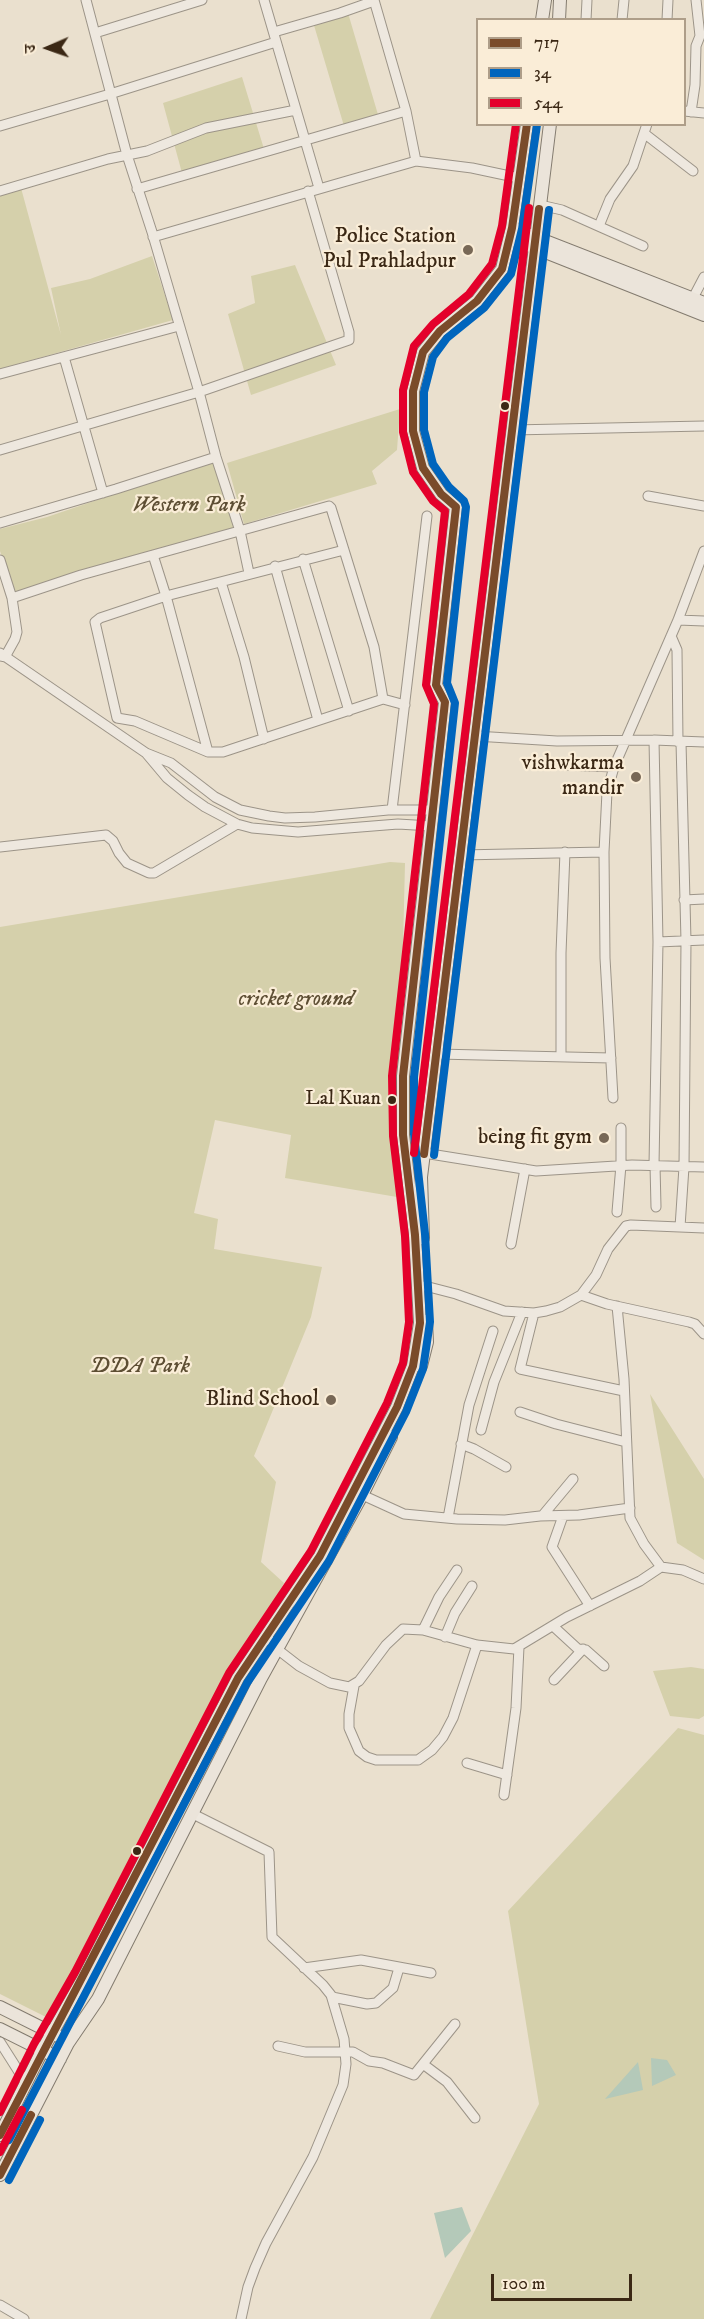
<!DOCTYPE html>
<html>
<head>
<meta charset="utf-8">
<style>
	body { margin:0 }
	#map { position:relative; width:704px; height:2319px; overflow:hidden; background:#eae0ce; font-family:"IM FELL DW Pica","Noto Serif Devanagari",serif }
	canvas { display:block }
	.legend { position:absolute; left:476px; top:18px; width:210px; height:108px; box-sizing:border-box; background:#faedd7; border:2px solid #ae9e89; margin:0; padding:8px 10px; list-style:none; font-size:18px; color:#3b2815 }
	.legend li { display:flex; align-items:center; gap:12px; height:30px }
	.legend b { width:30px; border:2px solid #ae9e89 }
	.north { position:absolute; left:18px; top:18px; width:60px; height:60px; -webkit-text-stroke:4px #faedd7; paint-order:stroke; rotate:268deg; font-size:16px; font-weight:700; line-height:24px; text-align:center; color:#3b2815 }
	.north::after { content:''; display:block; margin:auto; width:21px; height:27px; background:#3b2815; clip-path:polygon(50% 0,100% 100%,50% 72%,0 100%) }
	.scale { position:absolute; left:491px; top:2274px; width:141px; height:27px; box-sizing:border-box; border:3px solid #3b2815; border-top:0; padding-left:8px; font-size:18px; line-height:21px; white-space:nowrap; color:#3b2815; -webkit-text-stroke:4px #faedd7; paint-order:stroke }
</style>
</head>
<body>
<div id="map">
<canvas width="704" height="2319"></canvas>
<ul class="legend">
<li><b style="height:8px;background:#7a4b2a"></b>717</li>
<li><b style="height:8px;background:#0065bd"></b>34</li>
<li><b style="height:8px;background:#e4002b"></b>544</li>
</ul>
<div class="north">उ</div>
<div class="scale">100 m</div>
</div>
<script>
const ctx = document.querySelector('canvas').getContext('2d');
ctx.lineJoin = 'round';
function fillPath(path, color) {
  ctx.fillStyle = color;
  ctx.fill(path, 'evenodd');
}
function toPath(rows) {
  const path = new Path2D();
  for (const r of rows) {
    path.moveTo(r[0], r[1]);
    for (let i = 2; i < r.length; i += 2) path.lineTo(r[i], r[i + 1]);
  }
  return path;
}
function stroke(path, color, width, dash) {
  ctx.strokeStyle = color;
  ctx.lineWidth = width;
  ctx.lineCap = dash ? 'butt' : 'round';
  ctx.setLineDash(dash || []);
  ctx.stroke(path);
}
function drawText(font, color, halo, rows, align = 'center') {
  ctx.font = font + ' "IM FELL DW Pica",serif';
  ctx.lineWidth = 4.5;
  ctx.setLineDash([]);
  ctx.textBaseline = 'middle';
  ctx.strokeStyle = halo;
  ctx.fillStyle = color;
  for (const [text, x, y, turn = 0] of rows) {
    ctx.save();
    ctx.translate(x, y);
    ctx.rotate((+turn || 0) * Math.PI / 180);
    ctx.textAlign = isNaN(turn) ? turn : align;
    if (halo) ctx.strokeText(text, 0, 0);
    ctx.fillText(text, 0, 0);
    ctx.restore();
  }
}
const green = toPath([
	[348,13,379,118,344,126,313,22],
	[242,77,264,149,182,173,163,103],
	[21,188,61,335,51,288,90,279,152,256,173,320,0,369,0,195],
	[295,265,336,365,251,395,228,314,255,303,251,276],
	[400,409,397,450,372,471,377,484,244,524,227,463],
	[215,460,236,529,14,594,0,551,0,529,47,517],
	[390,862,405,863,397,1197,285,1178,291,1135,215,1120,194,1213,218,1219,214,1249,322,1267,311,1317,254,1456,276,1482,261,1562,284,1583,48,2018,0,1994,0,927],
	[650,1394,704,1479,704,1560,677,1543],
	[691,1667,704,1669,704,1716,699,1719,670,1716,653,1671],
	[678,1728,704,1735,704,2319,430,2319,539,2104,508,1911]
]);
const water = toPath([
	[651,2058,667,2060,676,2075,652,2086],
	[638,2062,643,2090,605,2099],
	[462,2207,471,2231,445,2258,434,2213]
]);
const minor = toPath([
	[86,0,127,155,152,232,199,392,216,457,240,531,249,573],
	[264,0,319,188],
	[374,0,406,111,416,161],
	[586,20,587,0],
	[622,20,624,0],
	[667,20,668,0],
	[274,32,340,13,374,1],
	[95,33,202,0],
	[684,111,704,113],
	[691,112,695,85,696,46,700,36,696,0],
	[0,126,110,94,276,42],
	[645,134,693,171],
	[137,189,406,111],
	[0,191,108,159,147,151,206,128,296,110],
	[540,205,562,210,643,246],
	[599,226,610,199,633,166,647,124],
	[153,237,416,161,472,168,519,178],
	[693,298,704,277],
	[64,357,103,493],
	[0,374,179,326],
	[512,430,704,426],
	[0,450,199,392,349,340,349,332,308,191],
	[648,496,704,506],
	[0,523,116,489,216,457],
	[153,555,166,596,208,752],
	[303,559,349,711],
	[0,560,12,598,81,575,329,506,331,508,374,647,383,699,223,752,208,752,135,721,117,718,95,622,100,618,166,596,344,550],
	[275,566,318,720],
	[221,582,244,657,264,739],
	[678,620,704,621],
	[671,636,677,650,678,742],
	[0,653,146,753,171,763,215,797,240,810,269,816,285,818,315,817,388,810,433,810],
	[1,656,5,657,15,639,17,632,12,598],
	[383,699,405,705],
	[475,736,557,741,654,740,704,742],
	[146,753,167,778,188,795,205,807,237,824,252,828,298,832,398,824,431,826],
	[565,765,614,767],
	[392,810,427,516],
	[0,847,106,835,113,841,119,853,127,863,149,873,154,873,237,824],
	[461,855,604,852],
	[684,900,704,899],
	[658,942,704,940],
	[437,1054,611,1058],
	[561,1057,561,953,565,852],
	[613,1098,605,958,604,852,607,792,614,767,678,620,704,551],
	[424,1153,536,1171,632,1165,704,1167],
	[654,1165,658,942,654,740],
	[655,1165,656,1207],
	[617,1212,621,1165,621,1128],
	[680,1227,684,1167,686,941,681,742],
	[511,1244,525,1169],
	[425,1286,456,1294,504,1311,534,1313,546,1311,560,1307,581,1295,596,1275,608,1249,626,1226,631,1225,704,1228],
	[581,1295,607,1304,689,1322,695,1324,704,1334],
	[617,1306,624,1379,630,1518,644,1544,661,1567],
	[534,1313,520,1369,624,1391],
	[520,1412,556,1424,626,1442],
	[481,1430,494,1382,522,1312],
	[461,1444,474,1449,506,1467],
	[358,1493,404,1514,457,1519,505,1520,540,1516,579,1515,630,1508],
	[543,1515,573,1479],
	[563,1516,552,1547,590,1606],
	[448,1518,469,1405,493,1331],
	[553,1626,578,1649,586,1650,604,1666],
	[423,1630,439,1597,457,1570],
	[267,1637,277,1649,299,1666,330,1683,349,1687,359,1681,386,1645,403,1629,423,1630,477,1645,514,1649,567,1617,640,1581,661,1567,683,1570,704,1579],
	[445,1637,455,1613,472,1586],
	[554,1680,583,1649],
	[354,1686,349,1714,349,1728,359,1751,367,1757,376,1760,418,1760,432,1750,443,1737,453,1718,477,1645],
	[467,1763,507,1775],
	[504,1795,516,1708,519,1647],
	[193,1814,269,1852,272,1937,323,1985,331,1995,344,2039,346,2064,343,2085,313,2157,266,2243,255,2268,248,2287,241,2319],
	[304,1968,361,1960,431,1973],
	[332,1997,367,2004,376,2003,393,1988,399,1968],
	[0,2042,26,2083],
	[278,2046,305,2052,353,2052,369,2061,383,2063,414,2075,455,2024],
	[423,2064,447,2082,475,2118],
	[0,2305,24,2319]
]);
const major = toPath([
	[542,20,545,0],
	[559,20,560,0],
	[512,228,704,303],
	[510,238,704,315],
	[423,1238,421,1177,550,124],
	[421,1366,427,1342,426,1321],
	[0,2007,58,2036],
	[0,2029,60,2059],
	[0,2135,43,2049,84,1977,238,1678,320,1556,397,1407,413,1366,420,1323,415,1235,403,1135,403,1076,445,702,436,685,456,507,441,494,423,468,413,431,413,391,423,352,440,331,477,301,502,269,512,228,527,124],
	[0,2175,68,2043,98,1999,261,1678,362,1495,391,1437]
]);
const bus1 = toPath([
	[424,1154,539,209],
	[0,2135,238,1678,320,1556,397,1407,413,1366,420,1323,415,1235,403,1135,403,1076,445,702,436,685,456,507,441,494,423,468,413,431,413,391,423,352,440,331,477,301,502,269,512,228,527,124],
	[0,2175,31,2115]
]);
const bus2 = toPath([
	[434,1155,549,210],
	[9,2140,247,1683,329,1561,406,1412,423,1369,430,1322,425,1234,414,1134,414,1077,455,703,447,683,466,507,464,501,449,487,433,464,424,430,424,392,433,357,447,338,484,308,511,274,522,229,537,125],
	[9,2180,40,2120]
]);
const bus3 = toPath([
	[414,1153,529,208],
	[0,2112,34,2044,75,1972,229,1673,311,1551,387,1403,403,1363,409,1322,405,1236,393,1136,392,1076,434,704,426,685,445,511,433,501,413,472,403,432,403,390,414,346,433,324,469,294,492,264,502,226,516,124],
	[0,2152,22,2110]
]);
const markers = [
	[468,250,6,"#786856"],
	[505,406,5,"#3b2815"],
	[636,777,6,"#786856"],
	[392,1100,5,"#3b2815"],
	[604,1138,6,"#786856"],
	[331,1400,6,"#786856"],
	[137,1851,5,"#3b2815"]
];
const busNames = [
	["Lal Kuan",381,1100]
];
const poiNames = [
	["Police Station",456,237],
	["Pul Prahladpur",456,262],
	["vishwkarma",624,764],
	["mandir",624,789],
	["being fit gym",592,1138],
	["Blind School",319,1400]
];
const parkNames = [
	["Western Park",189,506],
	["cricket ground",296,1000],
	["DDA Park",140,1367]
];
fillPath(green, '#d5d0ab');
fillPath(water, '#b4c9b9');
stroke(minor, '#9c9488', 11);
stroke(major, '#837b6f', 14);
stroke(minor, '#eee8df', 9);
stroke(major, '#ebe4da', 12);
stroke(bus1, '#7a4b2a', 8);
stroke(bus2, '#0065bd', 8);
stroke(bus3, '#e4002b', 8);
for (const [x, y, r, color] of markers) {
  const dot = new Path2D();
  dot.arc(x, y, r, 0, 2 * Math.PI);
  ctx.fillStyle = color;
  ctx.fill(dot);
  stroke(dot, '#faedd7', 2);
}
drawText('20px', '#3b2815', '#faedd7', busNames, 'right');
drawText('22px', '#3b2815', '#faedd7', poiNames, 'right');
drawText('italic 22px', '#5d4e33', '#faedd7', parkNames);
</script>
</body>
</html>
